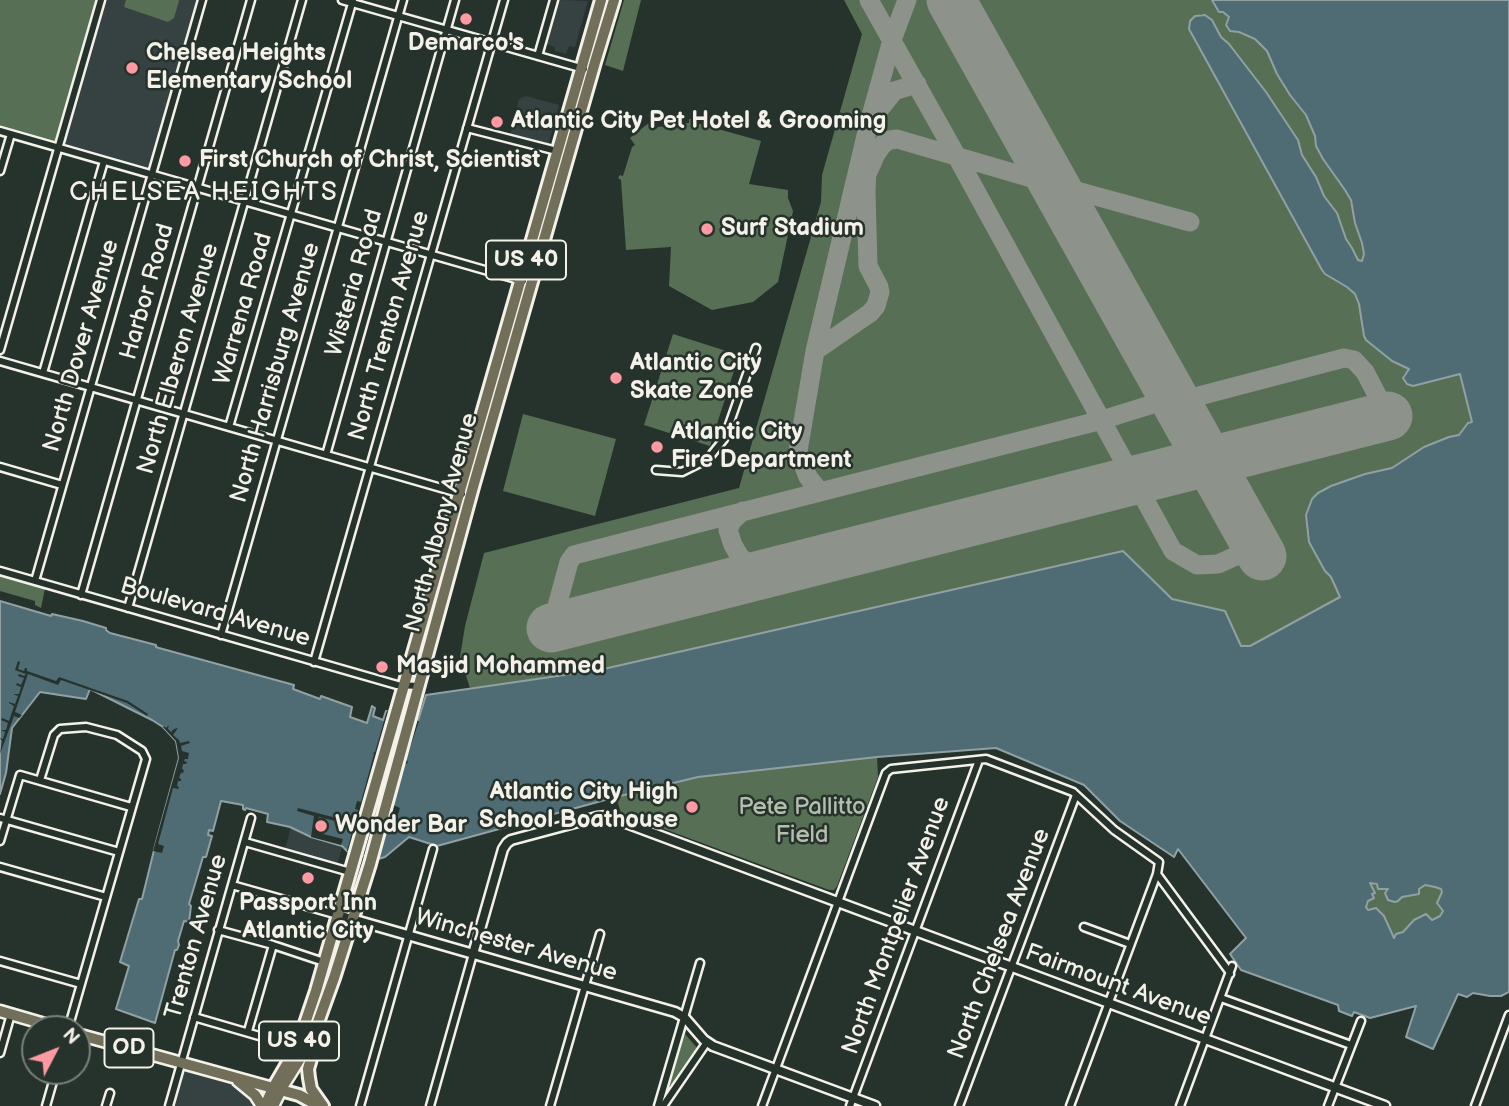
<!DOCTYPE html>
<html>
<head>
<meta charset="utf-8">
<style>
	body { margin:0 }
	#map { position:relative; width:1509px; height:1106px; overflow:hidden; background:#26332d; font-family:"Balsamiq Sans",sans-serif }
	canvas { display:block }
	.north { position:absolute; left:21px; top:1015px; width:70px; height:70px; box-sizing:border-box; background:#26332d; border:2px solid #787f78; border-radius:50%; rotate:48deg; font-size:19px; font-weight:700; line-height:28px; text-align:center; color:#f4f1e8 }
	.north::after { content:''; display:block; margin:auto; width:24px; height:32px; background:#ff9aa2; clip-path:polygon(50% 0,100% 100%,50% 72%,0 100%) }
</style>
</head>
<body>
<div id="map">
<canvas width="1509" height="1106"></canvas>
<div class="north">N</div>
</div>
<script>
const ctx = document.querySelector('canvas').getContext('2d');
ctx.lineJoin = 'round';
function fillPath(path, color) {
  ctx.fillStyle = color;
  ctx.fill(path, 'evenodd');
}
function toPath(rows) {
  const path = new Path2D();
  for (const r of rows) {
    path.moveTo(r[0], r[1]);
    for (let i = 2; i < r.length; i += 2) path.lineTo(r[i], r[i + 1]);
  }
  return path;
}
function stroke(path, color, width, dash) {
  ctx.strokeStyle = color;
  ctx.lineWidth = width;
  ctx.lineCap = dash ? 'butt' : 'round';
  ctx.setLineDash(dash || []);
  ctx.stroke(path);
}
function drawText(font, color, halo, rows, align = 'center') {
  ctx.font = font + ' "Balsamiq Sans",sans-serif';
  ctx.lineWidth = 5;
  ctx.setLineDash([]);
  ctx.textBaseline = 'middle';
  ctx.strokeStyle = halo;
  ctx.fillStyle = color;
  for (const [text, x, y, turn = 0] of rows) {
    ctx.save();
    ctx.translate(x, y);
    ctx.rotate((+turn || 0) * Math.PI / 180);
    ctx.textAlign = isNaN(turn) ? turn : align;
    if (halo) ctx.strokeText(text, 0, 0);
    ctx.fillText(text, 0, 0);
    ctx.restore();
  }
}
const built = toPath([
	[101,0,202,0,151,175,59,148],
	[559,0,588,1,575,47,569,46,566,54,555,51,555,47,546,44],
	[526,96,559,105,547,149,509,139,519,99],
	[292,823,345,838,337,865,285,849],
	[180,1063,273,1088,265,1106,169,1106]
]);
const green = toPath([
	[0,0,101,0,59,148,0,131],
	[126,0,179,0,179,1,174,18,168,22,124,7],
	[624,0,641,0,623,71,605,65],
	[844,0,1212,0,1219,12,1223,12,1229,17,1239,32,1255,39,1267,51,1277,74,1290,95,1306,115,1315,136,1316,146,1323,159,1349,196,1358,231,1362,242,1364,254,1362,261,1358,260,1352,248,1346,239,1337,213,1324,196,1316,177,1302,155,1297,137,1266,92,1229,44,1221,37,1214,24,1202,14,1195,16,1189,29,1305,240,1312,251,1352,290,1358,299,1366,340,1391,361,1409,369,1403,376,1413,386,1460,374,1472,422,1468,423,1459,435,1449,437,1424,447,1392,468,1365,474,1331,486,1307,520,1308,536,1325,571,1331,577,1341,597,1250,646,1241,646,1225,611,1172,599,1122,551,599,670,470,688,460,657,465,626,484,553,739,488,821,202,822,175,862,34],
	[689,119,692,119,693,122,761,141,749,184,788,190,788,198,793,211,778,282,753,302,712,310,669,286,671,247,626,250,621,180,618,178,620,175,623,176,632,147,635,145,630,138,650,122,656,129,658,127,689,123],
	[673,334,739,355,710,446,644,425],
	[523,414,616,439,595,516,503,491],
	[0,575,45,588,41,608,35,605,35,601,0,591],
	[877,757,878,777,837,886,834,890,829,890,621,813,616,797,698,777],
	[1369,883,1390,888,1399,900,1402,897,1419,894,1419,889,1425,885,1435,887,1441,889,1442,892,1438,906,1443,911,1440,916,1432,920,1426,914,1414,920,1403,932,1396,934,1393,938,1384,916,1376,909,1368,910,1366,907,1373,888],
	[685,1034,698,1049,672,1085,669,1085]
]);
const water = toPath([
	[1212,0,1509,0,1509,992,1501,996,1490,996,1473,993,1467,997,1458,994,1433,1049,1406,1037,1416,1006,1370,1018,1354,1012,1352,1016,1339,1011,1338,1005,1241,970,1230,954,1246,938,1178,849,1174,857,1120,821,1084,785,996,748,877,757,698,777,616,797,437,846,409,837,385,857,378,859,347,851,342,846,311,837,290,827,267,822,268,814,246,808,245,810,243,809,243,805,221,801,213,831,209,830,208,835,212,836,206,857,203,857,189,904,191,906,189,922,184,921,178,941,179,945,177,950,175,950,155,1023,116,1009,129,966,120,962,139,899,142,899,156,842,179,758,176,741,163,727,152,720,90,689,86,699,40,692,12,728,6,773,0,794,0,601,51,616,52,614,83,621,106,628,106,630,110,633,156,645,156,647,159,648,294,685,293,689,320,699,321,696,352,707,350,717,367,723,372,706,375,708,373,716,383,720,386,711,418,721,426,695,599,670,1123,551,1172,599,1225,611,1241,646,1250,646,1340,597,1331,577,1325,571,1309,542,1306,515,1312,499,1318,493,1331,486,1365,474,1392,468,1424,447,1449,437,1459,435,1468,423,1472,422,1460,374,1413,386,1407,384,1403,378,1409,369,1392,361,1366,340,1364,336,1359,304,1355,294,1347,287,1325,274,1322,270,1189,29,1190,21,1195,16,1205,15,1212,20,1221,37,1229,44,1266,92,1298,140,1302,155,1316,177,1324,196,1337,213,1346,239,1352,248,1358,260,1362,261,1364,254,1362,243,1355,223,1351,200,1345,190,1323,159,1316,146,1315,136,1306,115,1290,95,1277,74,1267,51,1255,39,1239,32,1230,31,1226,25,1229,17,1223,12,1219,12,1212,0],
	[1370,883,1377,884,1378,889,1388,889,1385,893,1388,900,1395,902,1398,901,1402,897,1419,894,1419,889,1425,885,1435,887,1441,889,1442,892,1437,903,1443,911,1440,916,1432,920,1426,914,1414,920,1403,932,1396,934,1394,938,1384,916,1376,908,1368,910,1366,907,1368,901,1374,898,1372,894,1375,893,1370,883]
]);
const pier = toPath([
	[18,661,20,662,18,669,24,671,25,668,27,668,27,671,56,681,59,677,128,701,148,714,147,716,127,703,61,680,58,685,28,674,15,712,22,715,19,718,14,716,0,754,2,741,0,738,3,739,5,732,1,730,6,730,8,723,1,720,2,718,9,721,14,706,9,703,9,702,15,704,18,696,13,694,19,694,21,687,16,685,17,683,21,685,24,678,18,676,19,674,24,676,26,674,15,670],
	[387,711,419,721,406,760,408,761,407,764,405,764,393,805,400,808,396,821,390,820,378,859,347,851,358,810,355,809,357,801,361,802,374,754,373,753,375,752],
	[169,725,168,729,171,732,174,729,178,728,173,735,179,740,180,743,189,741,190,743,181,746,182,751,189,753,188,759,185,759,184,761,187,762,186,764,183,764,182,769,184,770,183,773,181,773,179,778,181,779,181,781,178,781,177,786,179,787,178,789,173,788,158,844,164,846,162,853,153,851,179,758,176,741,163,727,164,726,166,728],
	[298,808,344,820,343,823,319,817,317,820,326,822,323,834,343,839,341,845,311,837,314,816,297,811]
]);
const taxiway = toPath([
	[869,0,956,155,1173,551,1197,565,1218,564,1236,556,1251,536],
	[907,0,892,40,869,123,815,351,798,451,808,477,820,492,1102,420,1166,400,1176,402,1344,358,1354,360,1365,372,1388,416],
	[875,115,894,91,917,84],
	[867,174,876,154,883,144,890,140,897,139,1055,185,1190,222],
	[815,351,870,313,876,306,880,292,879,287,868,266,866,192,867,168],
	[743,511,732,521,728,530,733,545,740,557,749,564,761,570,775,571],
	[551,628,569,562,574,555,820,492]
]);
const runway = toPath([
	[951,0,1262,556],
	[551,628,1388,416]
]);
const minor = toPath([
	[342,0,584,69],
	[538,56,554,0],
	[467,128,557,151],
	[0,131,523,281],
	[0,171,11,134],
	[0,350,101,0],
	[0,361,462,494],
	[43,373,104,161],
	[229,427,353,0],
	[326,455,455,0],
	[0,467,62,485],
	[656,470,682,472,708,459,724,439,756,348],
	[0,571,397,685,419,686],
	[35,581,202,0],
	[81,595,251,0],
	[128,608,302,0],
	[221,635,403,0],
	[314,662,504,0],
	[40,780,54,735,60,729,86,727,117,735,142,751,146,759,68,1029],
	[0,818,119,852],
	[0,841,20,775,131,807],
	[245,842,350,872],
	[0,867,106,897],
	[1157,874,1228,970,1230,974],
	[232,885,338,915],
	[1084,927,1130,944],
	[218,930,273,945,324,962],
	[0,961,81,984],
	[1221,998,1351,1045],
	[194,1017,297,1047],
	[248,1031,273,945],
	[0,1053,11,1014],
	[46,1106,56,1071],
	[106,1106,110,1093],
	[169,1106,251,818],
	[360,1106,433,849],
	[430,1106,473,954],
	[550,1106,600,934],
	[658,1106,700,963],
	[663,1106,707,1042],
	[762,1106,886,773,891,769,986,759,1073,792,1114,830,1159,862,1157,874,1070,1106],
	[850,1106,979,760],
	[959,1106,1076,795],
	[1180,1106,1232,966],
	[1328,1106,1361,1021],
	[1475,1106,1509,1015]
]);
const tertiary = toPath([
	[338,915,675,1012,684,1017,704,1040,713,1046,875,1106],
	[473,954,503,849,507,843,511,840,597,817,607,816,1385,1106]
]);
const primary = toPath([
	[0,1011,62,1029],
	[77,1034,273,1088,265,1106],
	[238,1081,255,1095,262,1106],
	[273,1106,284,1084,304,1052,315,1030]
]);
const trunk = toPath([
	[319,1106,299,1095,273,1088,297,1047,316,991,601,0],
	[323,1106,311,1089,309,1078,308,1069,315,1045,317,1025,334,978,370,864,473,487,595,62,614,0]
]);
const markers = [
	[466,19,7,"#ff9aa2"],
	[132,68,7,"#ff9aa2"],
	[497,122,7,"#ff9aa2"],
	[185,161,7,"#ff9aa2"],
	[707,229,7,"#ff9aa2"],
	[616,378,7,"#ff9aa2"],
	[657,447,7,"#ff9aa2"],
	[382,667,7,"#ff9aa2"],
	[692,807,7,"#ff9aa2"],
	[321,826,7,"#ff9aa2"],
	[308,878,7,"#ff9aa2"]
];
const shields = [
	[526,260,80],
	[299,1041,80],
	[129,1048,49]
];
const shieldNames = [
	["US 40",526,260],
	["US 40",299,1041],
	["OD",129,1048]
];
const poiNames = [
	["Demarco's",466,44,"center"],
	["Chelsea Heights",146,54],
	["Elementary School",146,82],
	["Atlantic City Pet Hotel & Grooming",511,122],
	["First Church of Christ, Scientist",199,161],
	["Surf Stadium",721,229],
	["Atlantic City",630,364],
	["Skate Zone",630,392],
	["Atlantic City",671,433],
	["Fire Department",671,461],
	["Masjid Mohammed",396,667],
	["Atlantic City High",678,793,"right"],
	["School Boathouse",678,821,"right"],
	["Wonder Bar",335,826],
	["Passport Inn",308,904,"center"],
	["Atlantic City",308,932,"center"]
];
const streetNames = [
	["Wisteria Road",355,283,-74],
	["Harbor Road",148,292,-74],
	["Warrena Road",244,309,-74],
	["North Trenton Avenue",390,326,-74],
	["North Dover Avenue",82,346,-74],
	["North Elberon Avenue",179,359,-74],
	["North Harrisburg Avenue",276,373,-74],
	["North Albany Avenue",442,523,-75],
	["Boulevard Avenue",215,613,16],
	["North Montpelier Avenue",897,926,-70],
	["Trenton Avenue",197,937,-74],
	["North Chelsea Avenue",1000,944,-69],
	["Winchester Avenue",516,946,16],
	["Fairmount Avenue",1118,986,20]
];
const parkNames = [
	["Pete Pallitto",802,808],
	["Field",802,836]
];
const neighbourhoodNames = [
	["CHELSEA HEIGHTS",204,193]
];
fillPath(built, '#364242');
fillPath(green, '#576f54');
fillPath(water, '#4f6c75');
stroke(water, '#91a1a3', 2);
fillPath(pier, '#26332d');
stroke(taxiway, '#8d928a', 19);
stroke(runway, '#8d928a', 49);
stroke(minor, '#f4f1e8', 11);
stroke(tertiary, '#f4f1e8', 13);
stroke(primary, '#f4f1e8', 15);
stroke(trunk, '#f4f1e8', 16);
stroke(minor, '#26332d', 6);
stroke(tertiary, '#26332d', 8);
stroke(primary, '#716e59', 10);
stroke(trunk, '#716e59', 10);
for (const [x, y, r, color] of markers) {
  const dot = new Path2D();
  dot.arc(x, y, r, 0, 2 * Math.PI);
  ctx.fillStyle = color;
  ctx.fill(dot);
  stroke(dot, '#26332d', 2.5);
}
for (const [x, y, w] of shields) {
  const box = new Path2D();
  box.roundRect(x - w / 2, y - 19.5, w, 39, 5);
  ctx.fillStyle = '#26332d';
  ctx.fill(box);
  stroke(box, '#f4f1e8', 2);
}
drawText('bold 23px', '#f4f1e8', null, shieldNames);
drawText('bold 24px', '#f4f1e8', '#26332d', poiNames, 'left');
drawText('24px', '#f4f1e8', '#26332d', streetNames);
drawText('24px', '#b5bdad', '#26332d', parkNames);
ctx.letterSpacing = '2px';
drawText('26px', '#f4f1e8', '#26332d', neighbourhoodNames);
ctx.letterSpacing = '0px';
</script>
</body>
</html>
